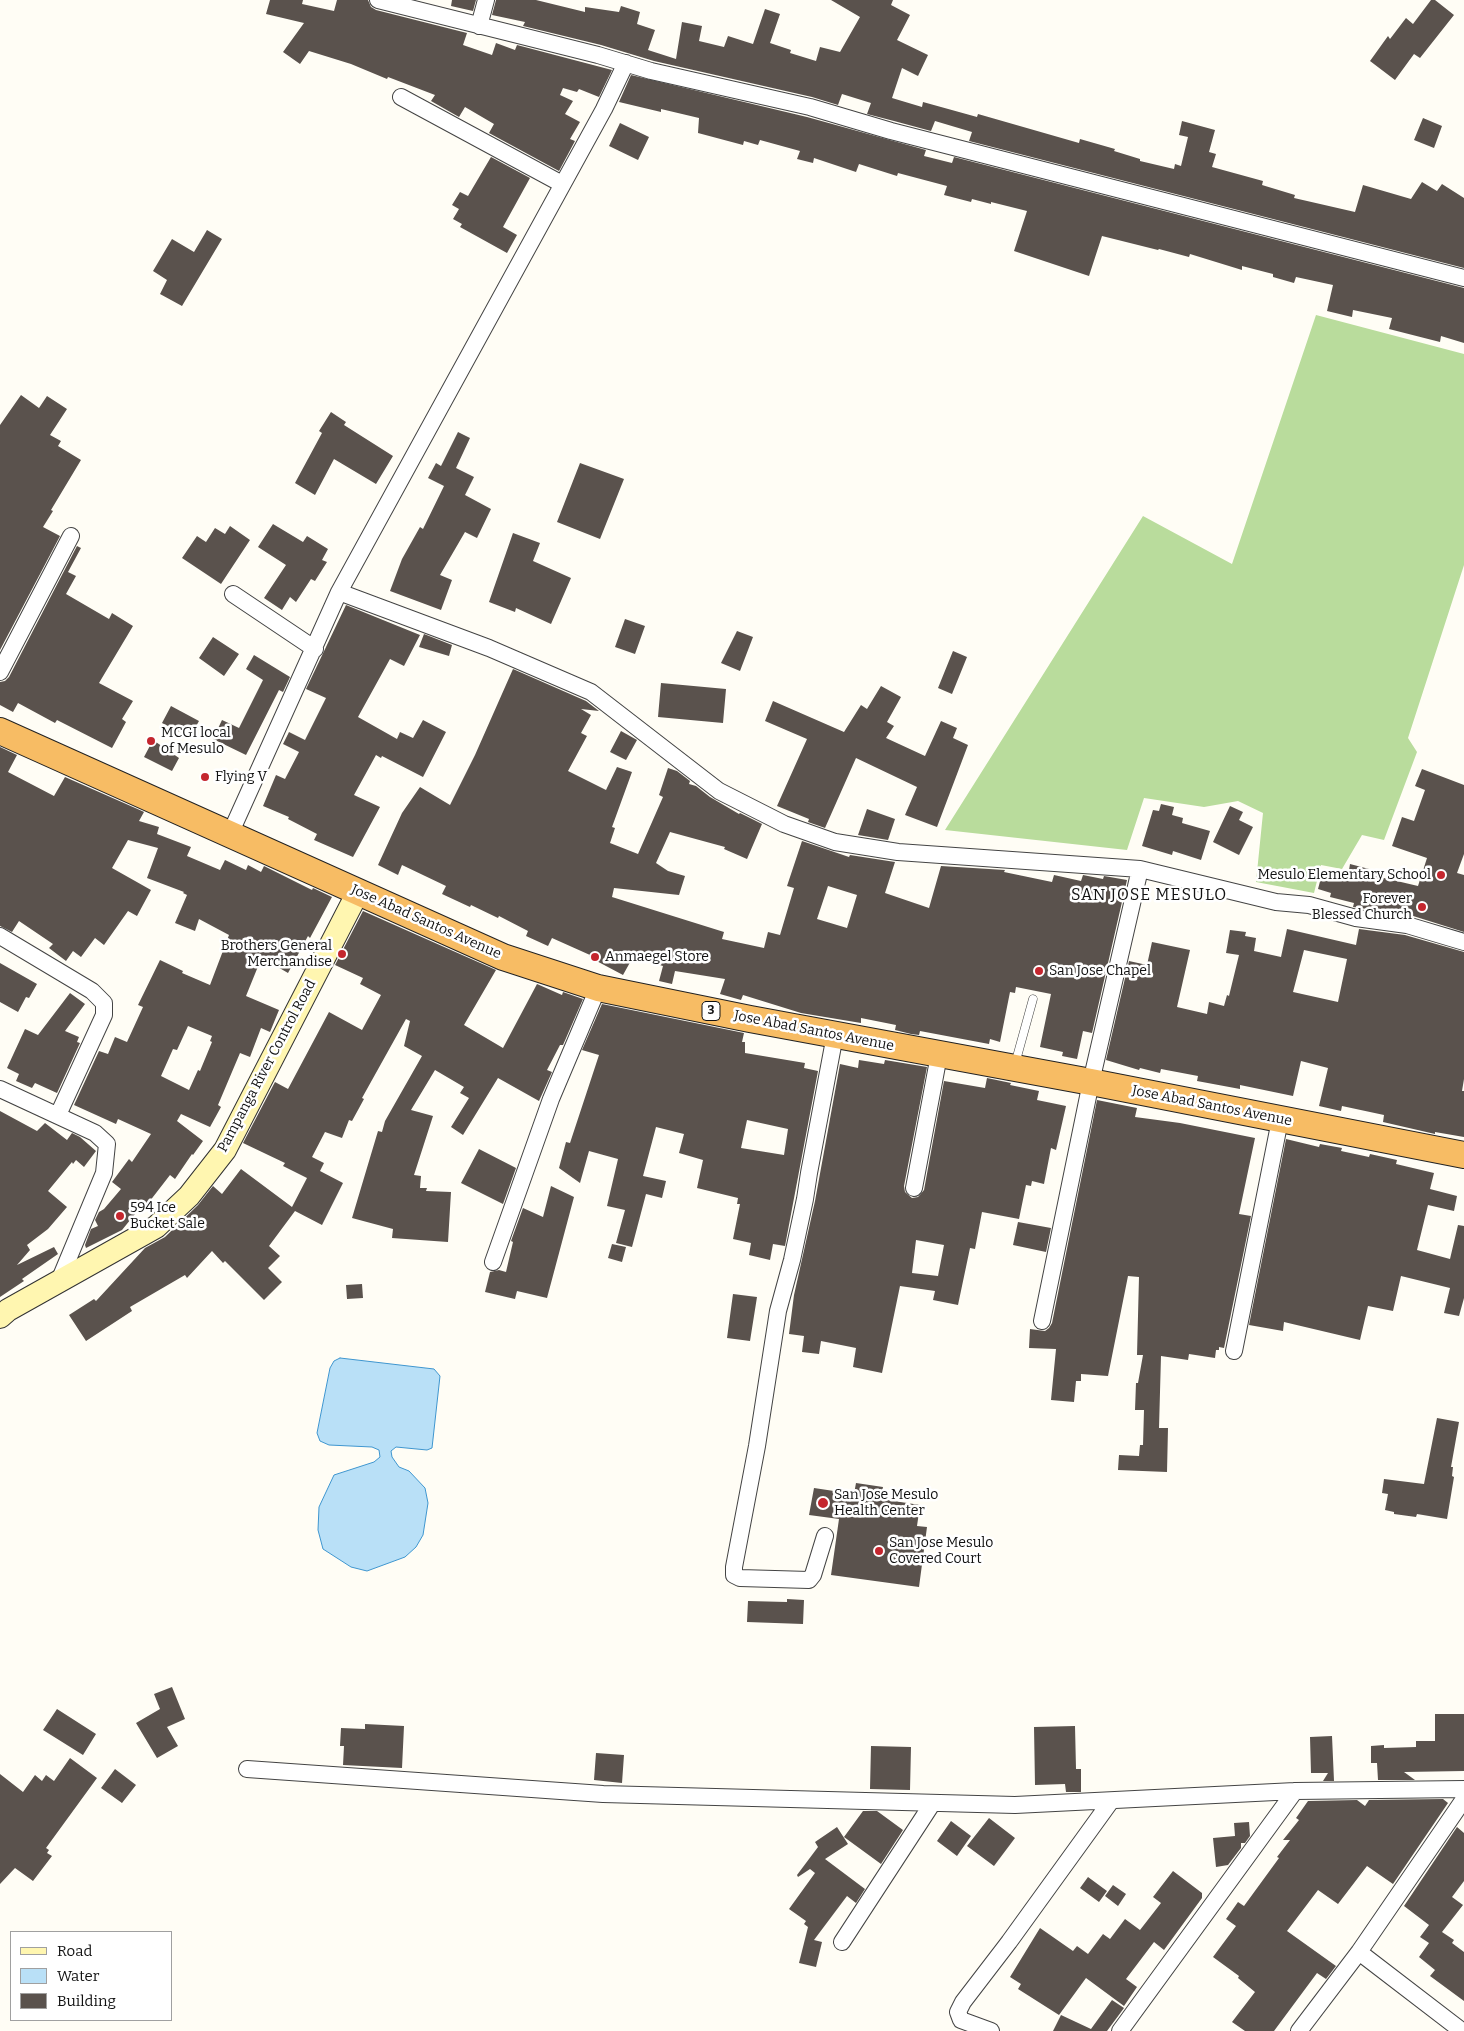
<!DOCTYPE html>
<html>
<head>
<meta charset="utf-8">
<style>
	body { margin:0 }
	#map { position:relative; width:1464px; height:2031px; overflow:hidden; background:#fffdf5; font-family:Bitter,serif }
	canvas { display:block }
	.legend { position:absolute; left:10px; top:1931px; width:162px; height:90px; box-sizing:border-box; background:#fff; border:1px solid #a0a0a0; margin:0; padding:6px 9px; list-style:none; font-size:15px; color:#111 }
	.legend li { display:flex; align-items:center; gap:10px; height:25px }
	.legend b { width:25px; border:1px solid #a0a0a0 }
</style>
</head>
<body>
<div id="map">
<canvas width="1464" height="2031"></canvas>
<ul class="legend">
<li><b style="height:6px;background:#fff6b0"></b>Road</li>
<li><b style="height:14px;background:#b9e0f7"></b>Water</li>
<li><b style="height:14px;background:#5a524d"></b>Building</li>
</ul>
</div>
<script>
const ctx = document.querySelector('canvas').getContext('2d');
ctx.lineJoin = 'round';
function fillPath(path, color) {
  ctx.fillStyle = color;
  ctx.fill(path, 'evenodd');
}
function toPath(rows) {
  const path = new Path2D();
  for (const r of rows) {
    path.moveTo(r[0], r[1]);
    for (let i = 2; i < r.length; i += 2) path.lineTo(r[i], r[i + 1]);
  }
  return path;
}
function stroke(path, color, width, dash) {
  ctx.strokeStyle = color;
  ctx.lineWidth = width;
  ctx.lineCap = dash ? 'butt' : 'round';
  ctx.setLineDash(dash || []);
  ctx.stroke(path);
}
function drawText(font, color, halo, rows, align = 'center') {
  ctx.font = font + ' Bitter,serif';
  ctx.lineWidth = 5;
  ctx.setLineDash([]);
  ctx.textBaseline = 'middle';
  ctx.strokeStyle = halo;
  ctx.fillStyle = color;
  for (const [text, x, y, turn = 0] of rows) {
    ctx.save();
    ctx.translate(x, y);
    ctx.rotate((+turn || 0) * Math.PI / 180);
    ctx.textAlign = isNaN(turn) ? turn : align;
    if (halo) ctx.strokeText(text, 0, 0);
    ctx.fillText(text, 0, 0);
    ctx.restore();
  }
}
const forest = toPath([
	[1316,315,1464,354,1464,565,1408,738,1417,752,1384,840,1362,835,1342,869,1321,865,1314,893,1256,882,1263,813,1238,801,1204,807,1144,798,1127,850,945,830,1143,516,1232,564]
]);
const water = toPath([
	[340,1358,434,1369,440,1376,432,1448,427,1450,396,1447,391,1451,392,1457,399,1467,409,1471,425,1488,428,1503,423,1535,416,1547,405,1557,367,1571,351,1567,323,1549,318,1530,319,1507,334,1475,374,1462,380,1457,379,1450,372,1447,329,1445,320,1441,317,1433,330,1368,334,1361,340,1358]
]);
const building = toPath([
	[270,0,303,0,302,4,334,11,337,0,368,0,371,7,376,10,467,33,463,45,492,55,496,43,515,50,517,45,612,70,599,97,579,89,577,92,563,88,560,95,573,101,565,114,580,122,570,139,575,141,559,171,489,133,494,124,465,107,459,117,431,101,435,95,388,77,387,79,351,64,309,51,300,64,283,52,304,23,266,14],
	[452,0,476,0,473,11,451,6],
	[496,0,536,0,585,12,585,7,619,12,621,6,640,12,637,24,655,30,648,50,676,59,682,22,702,26,699,41,724,47,728,36,753,44,765,9,780,14,770,43,791,50,790,53,816,61,820,47,840,52,860,17,831,0,893,0,891,5,910,15,897,40,928,55,918,76,902,68,892,98,922,107,923,102,977,117,978,114,1079,143,1080,139,1115,149,1114,151,1140,159,1140,161,1174,169,1175,164,1181,166,1188,137,1179,135,1182,121,1215,130,1209,152,1216,154,1212,167,1263,181,1262,185,1295,195,1294,198,1355,212,1363,185,1411,199,1422,182,1437,191,1442,184,1464,198,1464,268,969,141,972,132,935,121,931,131,894,121,867,114,871,103,842,94,838,105,812,97,654,61,601,45,523,26,525,22,492,15],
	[1431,0,1435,0,1454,15,1420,58,1414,54,1395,80,1370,61,1388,36,1390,39,1406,18,1413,24],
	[631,75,807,117,926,150,924,156,952,163,954,157,1464,288,1464,343,1441,336,1440,342,1389,329,1392,318,1353,310,1352,317,1327,311,1333,285,1296,277,1294,283,1273,277,1273,274,1242,266,1242,270,1190,254,1189,257,1159,249,1158,250,1102,236,1089,276,1014,251,1027,211,991,202,991,204,972,199,971,202,944,195,947,186,898,173,897,176,859,164,856,172,814,158,813,163,797,159,800,151,760,140,758,145,744,141,743,145,698,133,699,118,661,109,661,112,619,102],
	[1423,118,1442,126,1434,148,1414,140],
	[620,123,649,137,638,160,609,146],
	[491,157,530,178,503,227,517,235,507,253,460,227,462,224,453,219,459,209,452,205,460,192,468,196],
	[207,230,222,239,182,306,160,294,167,280,153,271,172,239,194,252],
	[21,395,39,408,47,396,67,409,50,435,61,441,58,446,81,460,51,510,53,511,43,527,60,536,0,650,0,425],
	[331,412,346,422,344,425,393,456,376,484,334,459,315,495,295,483,322,433,319,431],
	[458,432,470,438,456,468,474,477,465,495,491,509,477,538,465,532,440,575,452,580,441,610,390,591,402,559,420,527,423,529,444,486,428,478,436,463,441,466],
	[580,463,624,479,600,539,557,522],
	[273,524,303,542,307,536,328,549,322,560,327,562,315,581,311,579,296,602,290,597,282,610,264,598,286,565,258,547],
	[230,526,250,540,221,584,182,558,197,536,206,542,215,528,225,534],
	[513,533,540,543,533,561,571,578,551,624,516,608,515,612,489,602],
	[77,546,81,548,68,572,76,576,66,594,109,619,112,613,133,626,99,683,133,701,122,719,126,722,112,748,57,720,55,723,18,703,13,712,0,705,0,682,5,681,9,677],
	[346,605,420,635,404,666,390,659,358,717,397,739,400,732,413,738,423,720,446,732,423,777,382,756,381,758,376,755,354,795,380,807,353,857,314,840,317,834,288,819,289,817,263,806,276,775,285,779,299,752,283,744,289,732,305,740,326,698,306,689],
	[625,619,645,626,635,654,615,647],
	[737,631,753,637,740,671,721,663],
	[424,634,452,645,449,656,419,647],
	[213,637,239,654,224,676,199,658],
	[953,651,967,657,952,694,938,688],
	[254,655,290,677,283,692,279,690,246,755,213,739,222,720,239,728,263,680,246,669],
	[513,669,586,701,599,711,581,709,591,715,581,733,587,736,568,771,606,790,617,767,632,772,612,827,615,828,610,843,638,854,663,797,659,795,668,768,677,771,690,781,689,784,696,786,710,797,739,814,740,813,762,824,747,859,724,849,725,847,670,832,656,863,668,871,685,876,679,895,614,888,612,897,724,932,722,939,764,948,768,932,780,935,794,888,787,886,802,841,849,857,850,855,895,862,885,893,929,908,941,866,1005,870,1004,872,1052,882,1054,875,1081,881,1083,875,1103,879,1104,876,1127,880,1092,1033,1083,1031,1077,1059,1062,1056,1063,1052,1040,1047,1051,994,1016,987,1015,993,1010,992,1000,1042,990,1039,989,1044,920,1031,919,1035,911,1034,895,1030,896,1025,861,1018,861,1023,801,1013,743,995,741,1000,720,994,725,979,675,971,672,984,659,981,663,966,633,957,623,975,589,957,590,955,552,938,548,946,526,936,528,931,499,916,498,918,471,905,470,907,442,894,446,886,402,865,398,875,378,865,402,813,420,787,450,805,475,755],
	[828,886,857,895,847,928,817,919],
	[661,683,726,689,723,723,658,717],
	[881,686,901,697,887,722,894,726,886,738,925,756,941,721,957,728,953,738,968,745,937,827,905,815,917,787,856,758,825,828,808,822,809,819,777,806,807,739,765,721,773,701,844,732,861,705,867,709],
	[171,706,199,721,190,737,162,723],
	[621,731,637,740,626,760,610,752],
	[153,740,179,758,172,771,144,757],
	[0,747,17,755,8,772,54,796,65,777,142,811,144,812,139,821,159,827,157,834,191,847,187,856,220,870,225,860,246,870,248,865,261,872,264,866,312,890,313,888,332,897,310,938,308,936,288,973,264,959,261,965,259,964,246,996,279,1010,270,1032,261,1028,250,1057,240,1053,218,1105,221,1107,210,1127,181,1114,177,1121,203,1141,193,1155,192,1154,175,1179,170,1175,146,1206,144,1203,122,1230,86,1248,85,1245,91,1229,98,1226,95,1220,99,1212,104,1209,121,1189,112,1182,129,1159,132,1162,151,1134,118,1119,116,1124,74,1105,99,1051,108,1054,115,1037,127,1042,143,1007,138,1005,160,960,183,971,182,973,210,985,229,935,199,919,195,931,175,923,187,895,183,893,184,892,147,878,158,848,128,840,112,868,151,890,137,916,128,911,104,945,95,938,81,957,73,951,66,961,49,948,53,944,19,921,12,932,0,926],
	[188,1026,212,1036,210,1041,212,1042,200,1071,198,1070,189,1090,161,1076,173,1049,177,1050],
	[1422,769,1464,785,1464,854,1457,873,1464,875,1464,932,1410,915,1353,907,1354,903,1330,897,1331,893,1318,889,1323,870,1348,876,1350,864,1369,869,1367,874,1418,886,1427,858,1392,846,1402,817,1414,821,1425,790,1415,786],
	[1161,804,1174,807,1172,815,1183,818,1182,823,1210,831,1201,860,1173,851,1172,855,1142,846,1153,810,1159,811],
	[1230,806,1243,812,1239,820,1253,827,1239,855,1213,842],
	[867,809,895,819,888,840,858,835],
	[363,911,496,970,464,1025,503,1048,537,984,562,995,563,992,583,999,563,1045,560,1045,547,1070,552,1072,539,1101,498,1078,463,1135,451,1127,469,1098,460,1093,464,1087,435,1070,411,1110,433,1116,414,1175,421,1176,420,1188,427,1188,426,1191,451,1192,448,1242,392,1238,393,1229,352,1218,378,1131,382,1132,385,1121,422,1056,404,1046,410,1021,406,1019,362,1098,364,1099,352,1121,349,1120,342,1138,325,1132,312,1157,324,1163,320,1171,343,1183,322,1225,295,1211,269,1246,280,1256,268,1268,282,1282,264,1300,225,1261,223,1263,212,1251,187,1278,185,1275,130,1307,132,1311,86,1341,69,1315,94,1299,96,1301,145,1248,165,1237,198,1205,213,1186,222,1194,241,1169,292,1207,307,1178,283,1166,285,1163,243,1143,275,1082,288,1089,329,1012,362,1030,381,995,360,984,363,978,335,965],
	[1287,929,1356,945,1359,929,1405,935,1464,952,1464,1079,1462,1091,1464,1091,1464,1137,1435,1132,1435,1134,1383,1122,1384,1115,1342,1106,1341,1111,1319,1106,1328,1068,1301,1061,1293,1096,1240,1085,1240,1089,1197,1081,1198,1076,1161,1069,1160,1073,1140,1068,1139,1070,1106,1060,1129,961,1147,965,1152,942,1190,950,1177,1007,1207,1014,1209,1002,1224,1006,1227,995,1229,996,1239,955,1226,953,1230,930,1246,932,1245,936,1256,938,1254,951,1281,957],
	[1304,950,1347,959,1338,1002,1293,992],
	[0,963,37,984,29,998,26,997,18,1012,0,1002],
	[70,993,85,1004,65,1031,79,1037,77,1042,80,1043,57,1093,35,1083,32,1088,16,1081,19,1074,7,1068,25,1029,38,1035],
	[602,1004,744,1033,742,1042,745,1042,745,1053,805,1063,804,1068,818,1071,785,1246,773,1244,770,1260,749,1255,751,1243,733,1239,740,1204,737,1204,738,1198,697,1188,703,1160,679,1153,684,1134,656,1127,643,1176,666,1181,662,1198,646,1194,632,1247,616,1243,625,1210,607,1206,618,1159,589,1151,580,1183,559,1168,566,1142,570,1143,599,1055,582,1050],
	[747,1120,788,1129,784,1155,741,1148],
	[859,1060,884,1064,885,1060,927,1067,904,1186,905,1192,912,1198,918,1197,924,1190,944,1081,985,1088,987,1078,1011,1083,1010,1085,1039,1091,1037,1100,1066,1106,1056,1150,1051,1148,1044,1184,1032,1181,1031,1186,1026,1185,1019,1219,982,1212,975,1249,970,1248,958,1305,933,1300,935,1291,900,1286,882,1373,853,1367,856,1348,821,1341,819,1354,802,1352,804,1336,789,1334,794,1295,815,1201,840,1064,858,1068],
	[916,1240,944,1245,938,1276,912,1273],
	[1097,1100,1137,1108,1135,1117,1180,1123,1255,1138,1239,1214,1251,1216,1224,1348,1219,1347,1219,1350,1216,1350,1215,1358,1189,1354,1188,1360,1161,1356,1159,1428,1168,1428,1167,1472,1118,1470,1119,1455,1139,1456,1140,1445,1143,1445,1144,1410,1135,1410,1136,1383,1138,1383,1143,1355,1137,1355,1139,1277,1128,1276,1108,1376,1081,1374,1081,1381,1076,1381,1074,1402,1051,1400,1056,1349,1029,1348,1030,1329,1045,1331,1049,1328,1052,1323],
	[0,1111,37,1131,45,1123,67,1140,72,1133,80,1137,96,1151,84,1167,76,1160,73,1164,72,1162,48,1191,67,1207,48,1229,27,1245,30,1250,17,1265,54,1247,58,1254,22,1279,24,1281,0,1297],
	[1286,1139,1319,1147,1320,1144,1342,1148,1341,1151,1369,1157,1370,1154,1397,1160,1396,1164,1434,1173,1430,1189,1457,1196,1454,1211,1428,1205,1417,1250,1450,1259,1458,1225,1464,1226,1464,1298,1459,1316,1444,1313,1450,1288,1401,1276,1393,1311,1368,1306,1360,1340,1284,1322,1283,1331,1249,1325],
	[479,1149,516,1168,503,1204,461,1183],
	[551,1186,574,1197,547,1298,517,1291,515,1299,485,1292,490,1272,499,1270,506,1272,513,1242,511,1241,523,1208,543,1217],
	[1018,1222,1051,1228,1046,1252,1013,1245],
	[612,1244,626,1247,622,1262,608,1258],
	[362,1284,363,1298,347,1299,346,1285],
	[733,1294,757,1297,750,1341,727,1338],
	[1437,1418,1459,1422,1451,1467,1453,1467,1452,1476,1454,1477,1447,1519,1417,1514,1416,1517,1394,1514,1394,1512,1385,1510,1388,1494,1382,1493,1384,1479,1424,1484],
	[856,1483,883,1487,881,1499,920,1505,917,1526,927,1527,919,1587,831,1575,839,1519,809,1515,814,1488,854,1494],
	[787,1599,804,1600,803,1624,747,1622,748,1601,787,1602],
	[172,1687,185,1719,167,1727,178,1746,157,1758,136,1723,160,1709,154,1694],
	[57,1709,96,1734,83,1755,43,1730],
	[1435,1714,1464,1714,1464,1771,1404,1772,1415,1780,1378,1780,1377,1763,1371,1763,1371,1746,1384,1745,1384,1748,1416,1747,1416,1741,1435,1741],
	[365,1724,404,1726,402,1768,343,1765,344,1746,340,1746,341,1728,365,1729],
	[1075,1726,1076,1769,1081,1769,1081,1792,1066,1792,1065,1784,1035,1785,1034,1727],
	[1332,1736,1334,1781,1323,1781,1328,1773,1311,1773,1310,1737],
	[871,1746,911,1747,910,1790,870,1789],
	[596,1753,624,1755,622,1783,594,1780],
	[70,1758,97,1778,46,1848,49,1850,47,1853,52,1856,33,1881,15,1868,0,1884,0,1774,23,1792,35,1775,42,1781,46,1775,54,1781],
	[115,1769,136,1785,122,1803,101,1788],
	[1443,1799,1448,1803,1393,1884,1367,1866,1338,1904,1318,1890,1287,1931,1336,1966,1326,1979,1317,1973,1274,2031,1245,2031,1232,2022,1255,1992,1238,1978,1239,1976,1213,1957,1236,1926,1226,1919,1238,1902,1244,1906,1279,1858,1277,1857,1290,1840,1283,1840,1299,1820,1296,1818,1308,1801,1357,1800,1365,1806,1369,1800],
	[863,1811,877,1811,903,1830,881,1864,844,1837],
	[989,1818,1015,1838,994,1866,967,1846],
	[951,1821,971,1836,957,1856,937,1841],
	[1249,1822,1250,1836,1245,1843,1241,1843,1241,1848,1228,1865,1216,1867,1213,1838,1235,1836,1234,1823],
	[837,1827,848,1844,825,1859,865,1889,856,1903,847,1896,814,1940,822,1942,816,1967,799,1963,808,1927,804,1924,806,1921,789,1909,815,1873,810,1869,798,1877,797,1875,818,1847,815,1842],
	[1457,1827,1464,1833,1464,1881,1452,1897,1463,1905,1442,1932,1454,1940,1452,1943,1464,1952,1464,2001,1430,1976,1435,1970,1419,1957,1429,1943,1420,1937,1429,1925,1404,1906],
	[1173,1871,1202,1893,1202,1898,1164,1950,1154,1942,1126,1979,1137,1987,1124,2006,1086,1978,1059,2015,1018,1989,1021,1984,1010,1977,1040,1928,1073,1951,1077,1946,1088,1954,1103,1934,1110,1939,1125,1919,1140,1930,1161,1903,1153,1897],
	[1088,1877,1107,1891,1099,1902,1080,1888],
	[1113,1885,1126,1894,1118,1906,1105,1896],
	[1112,2000,1124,2008,1107,2031,1053,2031,1061,2015,1091,2029]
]);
const service = toPath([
	[1015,1064,1033,999]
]);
const minor = toPath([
	[378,0,598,55,651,71,810,107,891,131,1464,278],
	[479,26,486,0],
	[401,97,562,184],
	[339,592,489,648,591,692,719,791,784,824,835,842,898,852,1140,869,1276,902,1309,905,1356,918,1407,925,1464,942],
	[233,594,315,649],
	[0,672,71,536],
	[230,834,339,592,604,109,626,63],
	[0,936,92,991,104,1003,104,1015,58,1115],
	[0,1089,95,1133,107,1144,104,1173,59,1281],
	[914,1188,939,1055],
	[493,1262,551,1099,598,988],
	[1042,1321,1091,1082,1140,869],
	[1234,1351,1280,1120],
	[825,1536,813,1575,809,1580,740,1578,734,1575,734,1567,757,1446,778,1311,792,1260,805,1199,809,1173,835,1035],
	[247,1769,603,1794,1015,1805,1295,1791,1464,1789],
	[842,1942,932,1804],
	[1359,1952,1462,2031],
	[991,2031,961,2020,958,2012,963,2002,1009,1942,1111,1801],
	[1120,2031,1295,1791],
	[1299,2031,1359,1952,1464,1799]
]);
const secondary = toPath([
	[0,1317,8,1310,156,1227,189,1196,225,1150,358,892]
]);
const trunk = toPath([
	[0,731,503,957,598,988,750,1019,1091,1082,1464,1155]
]);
const markers = [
	[151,741,5,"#c4262e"],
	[205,777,5,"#c4262e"],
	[1441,875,5,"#c4262e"],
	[1422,907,5,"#c4262e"],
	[342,954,5,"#c4262e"],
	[595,957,5,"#c4262e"],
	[1039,971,5,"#c4262e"],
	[120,1216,5,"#c4262e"],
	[823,1503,6,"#c4262e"],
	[879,1551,5,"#c4262e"]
];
const shields = [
	[711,1011,18]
];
const shieldNames = [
	["3",711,1011]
];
const poiNames = [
	["MCGI local",161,733],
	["of Mesulo",161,749],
	["Flying V",215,777],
	["Mesulo Elementary School",1431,875,"right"],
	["Forever",1412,899,"right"],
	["Blessed Church",1412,915,"right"],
	["Brothers General",332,946,"right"],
	["Merchandise",332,962,"right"],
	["Anmaegel Store",605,957],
	["San Jose Chapel",1049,971],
	["594 Ice",130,1208],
	["Bucket Sale",130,1224],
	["San Jose Mesulo",834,1495],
	["Health Center",834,1511],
	["San Jose Mesulo",889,1543],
	["Covered Court",889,1559]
];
const streetNames = [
	["Jose Abad Santos Avenue",426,922,24],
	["Jose Abad Santos Avenue",814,1031,11],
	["Pampanga River Control Road",267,1066,-62],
	["Jose Abad Santos Avenue",1212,1106,11]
];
const quarterNames = [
	["SAN JOSE MESULO",1149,896]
];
fillPath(forest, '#b9dc9c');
fillPath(water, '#b9e0f7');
stroke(water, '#3f96cf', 1);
fillPath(building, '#5a524d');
stroke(service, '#444', 9);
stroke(minor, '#444', 18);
stroke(secondary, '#333', 24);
stroke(trunk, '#222', 28);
stroke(service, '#fff', 8);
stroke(minor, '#fff', 16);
stroke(secondary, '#fff6b0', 22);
stroke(trunk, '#f7bc64', 26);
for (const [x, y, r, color] of markers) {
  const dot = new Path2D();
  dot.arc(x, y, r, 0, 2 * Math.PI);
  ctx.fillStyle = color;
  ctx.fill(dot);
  stroke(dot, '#fff', 2);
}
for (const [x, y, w] of shields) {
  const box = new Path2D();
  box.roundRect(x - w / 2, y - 9.5, w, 19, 4);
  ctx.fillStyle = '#fff';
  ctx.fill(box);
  stroke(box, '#111', 1);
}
drawText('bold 12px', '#111', null, shieldNames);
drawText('14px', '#111', '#fff', poiNames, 'left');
drawText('14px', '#111', '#fff', streetNames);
ctx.letterSpacing = '1px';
drawText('16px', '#111', '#fff', quarterNames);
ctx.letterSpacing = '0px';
</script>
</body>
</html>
